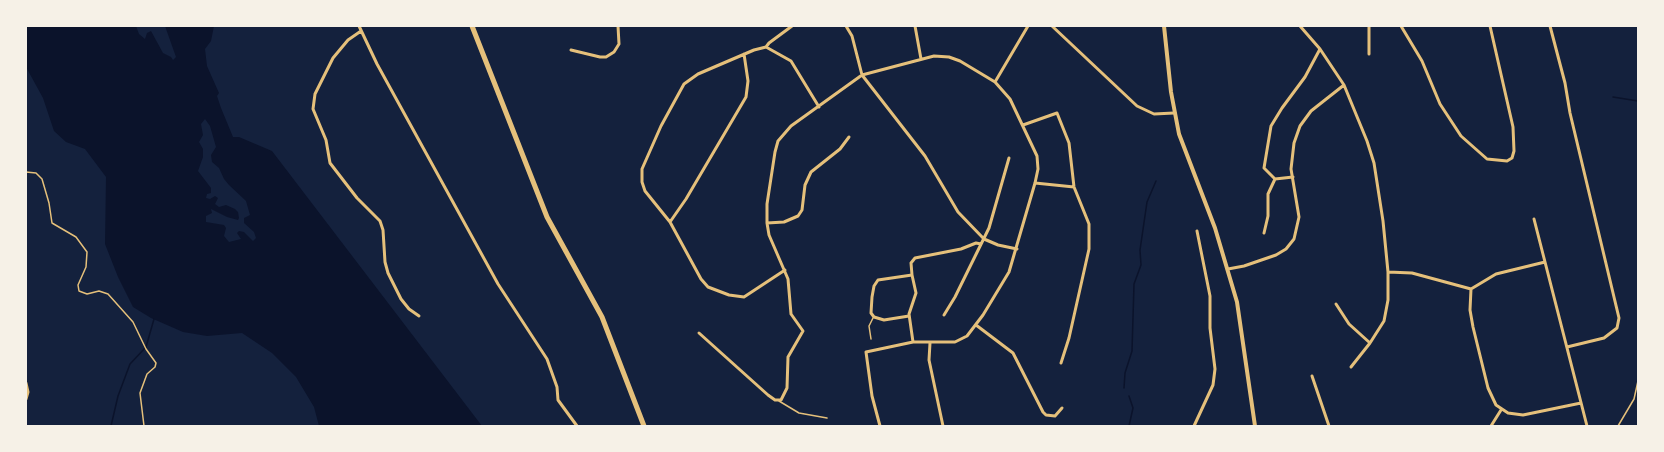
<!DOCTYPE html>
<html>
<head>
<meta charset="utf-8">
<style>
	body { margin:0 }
	#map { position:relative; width:1664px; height:452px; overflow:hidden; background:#14213d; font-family:Roboto,sans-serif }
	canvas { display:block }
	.frame { position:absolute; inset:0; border:27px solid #f6f1e7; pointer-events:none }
</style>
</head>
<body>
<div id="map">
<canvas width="1664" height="452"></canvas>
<div class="frame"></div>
</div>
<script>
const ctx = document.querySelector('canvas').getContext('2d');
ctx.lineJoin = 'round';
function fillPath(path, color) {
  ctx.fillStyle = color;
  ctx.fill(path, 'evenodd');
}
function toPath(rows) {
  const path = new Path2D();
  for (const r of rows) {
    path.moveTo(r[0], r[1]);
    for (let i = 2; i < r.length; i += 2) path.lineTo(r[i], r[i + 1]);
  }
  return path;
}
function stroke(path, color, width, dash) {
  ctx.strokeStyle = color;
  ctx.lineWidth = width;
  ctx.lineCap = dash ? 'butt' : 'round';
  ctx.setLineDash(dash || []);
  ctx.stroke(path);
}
const water = toPath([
	[26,26,136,26,139,34,145,39,147,33,151,31,163,53,171,57,173,60,176,57,165,26,214,26,211,41,205,49,207,66,219,93,217,96,221,108,233,137,239,137,272,151,482,426,319,426,314,407,296,377,272,353,242,333,207,336,183,332,151,318,133,307,118,277,105,244,106,177,85,149,66,142,54,131,43,98,26,67],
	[205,119,210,126,216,147,211,155,212,162,219,168,224,179,229,185,246,201,250,215,244,218,244,223,254,232,256,238,253,241,244,232,239,231,237,233,241,239,229,242,224,236,226,228,224,225,206,222,206,216,212,213,211,209,227,217,238,220,239,218,238,212,235,209,226,205,219,207,215,204,218,198,215,196,210,199,206,198,207,194,211,193,211,188,198,171,203,157,203,149,199,142,203,135,201,124]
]);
const stream = toPath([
	[1613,97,1638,101],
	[1124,388,1125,373,1132,351,1134,284,1141,265,1140,250,1147,202,1156,181],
	[111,426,118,396,130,364,146,347,154,319],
	[1129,426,1133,408,1129,396]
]);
const path = toPath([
	[26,172,36,173,42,179,49,203,52,223,76,237,87,252,86,267,78,285,79,291,87,294,99,291,108,294,133,322,146,349,156,363,155,367,147,374,140,393,144,426]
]);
const service = toPath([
	[871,339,869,326,873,318],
	[779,401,799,413,827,418],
	[1618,426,1634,399,1638,381]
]);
const minor = toPath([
	[359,26,377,64,498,284,547,359,557,387,558,400,577,426],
	[846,26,852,36,862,75,925,156,958,212,984,239,998,245,1017,249],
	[915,26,921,59],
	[1052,26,1137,106,1154,114,1174,113],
	[1300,26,1320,49,1344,85,1367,141,1374,163,1383,221,1388,272,1388,300,1384,321,1370,343,1349,324,1336,304],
	[1401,26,1422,61,1440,104,1461,136,1487,159,1507,161,1512,158,1514,151,1513,127,1490,26],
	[1550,26,1565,83,1570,113,1619,318,1617,328,1604,338,1567,347],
	[361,31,348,40,333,58,315,94,313,109,326,140,330,163,357,198,380,221,383,230,385,262,388,273,401,299,409,309,419,316],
	[766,47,769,43,792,26],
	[571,50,600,57,606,57,614,52,619,44,618,26],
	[1369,54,1369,26],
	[995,82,1028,26],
	[1023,125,1057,113,1069,143,1074,187,1089,224,1089,249,1069,338,1061,363],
	[1275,179,1293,177],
	[1035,183,1074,187],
	[1534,219,1545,262],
	[670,222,686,199,746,97,748,81,744,54],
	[767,223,784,222,798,216,802,210,805,185,811,172,840,149,849,137],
	[1264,233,1268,216,1268,194,1275,179,1264,168,1271,126,1282,108,1305,77,1320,49],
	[1228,269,1244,266,1276,255,1286,249,1294,239,1299,217,1291,169,1294,143,1300,126,1311,111,1344,85],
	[785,270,744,297,729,295,708,287,701,279,670,222,645,191,642,182,642,169,661,126,684,84,698,74,754,50,766,47,791,61,819,107],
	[1388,272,1412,273,1471,289],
	[912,275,911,263,915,258,961,249,976,243,981,244],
	[1471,289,1496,274,1545,262,1587,426],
	[1471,289,1470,310,1473,327,1488,388,1496,405,1508,413,1523,415,1581,403],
	[944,315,955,297,989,228,1009,158],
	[909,316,884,320,874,317,871,313,872,297,874,286,878,280,912,275,916,293,909,314,913,342],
	[976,325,1013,353,1043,412,1046,415,1055,416,1062,408],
	[699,333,768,395,775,400,781,400,787,388,788,357,803,331,791,314,788,279,769,235,767,223,767,204,775,152,778,141,791,126,862,75,934,56,949,57,960,61,995,82,1010,99,1037,156,1038,169,1035,183,1009,272,983,315,967,336,955,342,913,342,866,352,872,396,880,426],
	[930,343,929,360,943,426],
	[1351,367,1370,343],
	[1312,376,1329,426],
	[26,383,28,392,26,399],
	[1194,426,1213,385,1215,369,1210,328,1210,296,1197,231],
	[1491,426,1501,410]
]);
const tertiary = toPath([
	[1164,26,1171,92,1179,134,1215,228,1237,302,1255,426]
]);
const primary = toPath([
	[472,26,547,217,602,317,644,426]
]);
fillPath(water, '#0b132b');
stroke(stream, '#0b132b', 1.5);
stroke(path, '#e5c07b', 1.5);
stroke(service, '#e5c07b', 1.5);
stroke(minor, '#e5c07b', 3);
stroke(tertiary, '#e5c07b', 4);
stroke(primary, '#e5c07b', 5);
</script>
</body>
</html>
